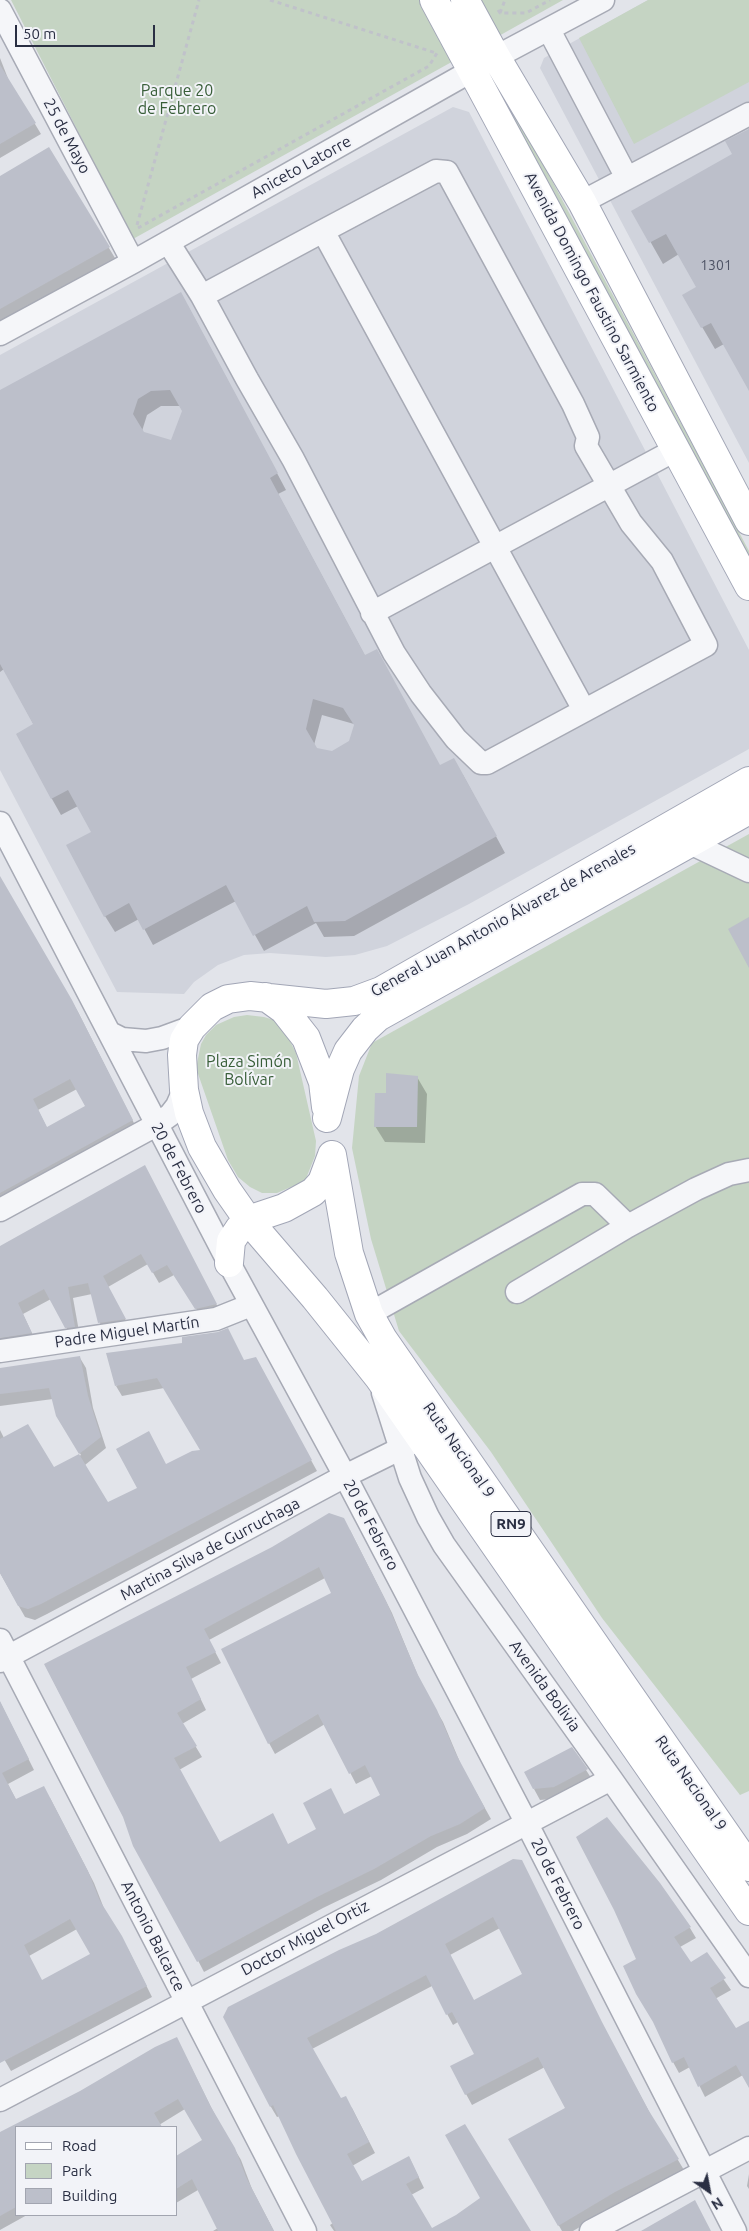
<!DOCTYPE html>
<html>
<head>
<meta charset="utf-8">
<style>
	body { margin:0 }
	#map { position:relative; width:749px; height:2231px; overflow:hidden; background:#e2e4ea; font-family:Ubuntu,sans-serif }
	canvas { display:block }
	.legend { position:absolute; left:15px; top:2126px; width:162px; height:90px; box-sizing:border-box; background:#f2f3f8; border:1px solid #a2a5b0; margin:0; padding:6px 9px; list-style:none; font-size:15px; color:#2a2f43 }
	.legend li { display:flex; align-items:center; gap:10px; height:25px }
	.legend b { width:25px; border:1px solid #a2a5b0 }
	.north { position:absolute; left:684px; top:2166px; width:50px; height:50px; -webkit-text-stroke:4px #f2f3f8; paint-order:stroke; rotate:147deg; font-size:14px; font-weight:700; line-height:20px; text-align:center; color:#2a2f43 }
	.north::after { content:''; display:block; margin:auto; width:18px; height:22px; background:#2a2f43; clip-path:polygon(50% 0,100% 100%,50% 72%,0 100%) }
	.scale { position:absolute; left:15px; top:25px; width:140px; height:22px; box-sizing:border-box; border:2px solid #2a2f43; border-top:0; padding-left:6px; font-size:15px; line-height:18px; white-space:nowrap; color:#2a2f43; -webkit-text-stroke:4px #f2f3f8; paint-order:stroke }
</style>
</head>
<body>
<div id="map">
<canvas width="749" height="2231"></canvas>
<ul class="legend">
<li><b style="height:6px;background:#fff"></b>Road</li>
<li><b style="height:14px;background:#c5d4c3"></b>Park</li>
<li><b style="height:14px;background:#bcbfca"></b>Building</li>
</ul>
<div class="north">N</div>
<div class="scale">50 m</div>
</div>
<script>
const ctx = document.querySelector('canvas').getContext('2d');
ctx.lineJoin = 'round';
function fillPath(path, color) {
  ctx.fillStyle = color;
  ctx.fill(path, 'evenodd');
}
function toPath(rows) {
  const path = new Path2D();
  for (const r of rows) {
    path.moveTo(r[0], r[1]);
    for (let i = 2; i < r.length; i += 2) path.lineTo(r[i], r[i + 1]);
  }
  return path;
}
function stroke(path, color, width, dash) {
  ctx.strokeStyle = color;
  ctx.lineWidth = width;
  ctx.lineCap = dash ? 'butt' : 'round';
  ctx.setLineDash(dash || []);
  ctx.stroke(path);
}
function drawText(font, color, halo, rows, align = 'center') {
  ctx.font = font + ' Ubuntu,sans-serif';
  ctx.lineWidth = 4;
  ctx.setLineDash([]);
  ctx.textBaseline = 'middle';
  ctx.strokeStyle = halo;
  ctx.fillStyle = color;
  for (const [text, x, y, turn = 0] of rows) {
    ctx.save();
    ctx.translate(x, y);
    ctx.rotate((+turn || 0) * Math.PI / 180);
    ctx.textAlign = isNaN(turn) ? turn : align;
    if (halo) ctx.strokeText(text, 0, 0);
    ctx.fillText(text, 0, 0);
    ctx.restore();
  }
}
const built = toPath([
	[648,0,749,0,749,463,540,68,544,58],
	[453,107,469,112,749,650,749,749,469,904,387,946,355,955,326,957,270,953,244,955,218,965,194,982,184,994,117,992,0,770,0,355]
]);
const green = toPath([
	[11,0,424,0,457,59,133,239],
	[477,0,563,0,497,37],
	[648,0,749,0,749,82,634,144,579,38],
	[499,81,749,551,749,568,493,85],
	[749,834,749,1791,740,1795,602,1618,491,1452,399,1331,371,1239,352,1148,359,1076,372,1043],
	[247,1015,264,1017,274,1020,286,1033,296,1053,316,1141,315,1156,305,1181,277,1193,262,1193,250,1187,238,1177,228,1160,196,1068,201,1044,206,1035,216,1025,234,1017]
]);
const shadow = toPath([
	[0,58,9,81,41,134,0,158],
	[749,129,749,388,724,344,715,349,684,296,698,288,679,254,663,264,633,211,734,154],
	[49,149,115,258,0,322,0,178],
	[190,310,286,490,278,494,365,656,440,767,463,775,505,853,354,936,324,937,316,923,264,951,236,901,153,945,139,919,115,932,105,916,92,832,78,806,61,815,52,799,17,734,34,725,4,669,0,672,0,391],
	[161,406,180,406,183,411,172,442,143,433,142,431,147,415],
	[322,715,354,724,355,726,351,741,332,752,317,749,314,745],
	[0,878,78,1012,138,1131,0,1208],
	[77,1089,86,1107,47,1128,38,1110],
	[417,1077,427,1094,425,1143,385,1142,375,1126,387,1095],
	[150,1177,222,1315,203,1319,174,1275,159,1283,148,1264,108,1287,131,1330,106,1333,100,1323,92,1294,73,1298,80,1337,72,1338,51,1299,23,1314,37,1344,0,1350,0,1247],
	[184,1344,244,1361,255,1359,317,1471,47,1614,35,1620,25,1617,0,1573,0,1430,4,1438,54,1468,81,1455,64,1427,53,1399,0,1406,0,1370,80,1358,86,1368,93,1408,106,1448,85,1465,108,1504,139,1488,166,1466,202,1450,164,1388,122,1396,116,1386],
	[350,1530,392,1613,423,1688,443,1722,462,1767,491,1819,467,1834,437,1847,381,1880,323,1908,204,1972,45,1665],
	[325,1578,333,1594,269,1743,275,1754,325,1724,356,1784,372,1776,381,1796,288,1846,220,1843,179,1770,202,1757,182,1724,206,1710,191,1679,221,1663,209,1640],
	[0,1702,34,1770,8,1784,16,1800,50,1798,94,1883,105,1911,128,1949,152,1997,11,2071,0,2052],
	[77,1929,92,1954,42,1982,29,1956],
	[572,1748,593,1781,561,1798,540,1800,534,1789],
	[513,1860,652,2117,684,2170,621,2203,573,2231,562,2231,510,2140,566,2108,545,2067,472,2105,466,2094,476,2054,458,2022,453,2025,432,1986,312,2049,341,2100,352,2108,375,2153,352,2166,361,2182,409,2157,424,2188,411,2195,431,2230,529,2231,334,2231,330,2225,333,2223,280,2116,277,2117,271,2107,225,2017],
	[500,1928,523,1975,474,2001,450,1955],
	[615,1909,690,1928,696,1938,680,1947,691,1964,706,1954,731,1990,715,1999,736,2030,749,2030,749,2085,743,2075,705,2097,690,2067,679,2073,673,2062,637,1960],
	[182,2049,217,2119,241,2160,252,2189,274,2231,213,2231,218,2228,198,2190,176,2203,176,2154,178,2157,204,2141,185,2109,159,2125,160,2127,16,2127,16,2215,27,2215,0,2230,0,2133],
	[749,2174,749,2189,747,2186]
]);
const building = toPath([
	[0,65,36,123,0,144],
	[749,129,749,391,711,323,701,328,682,295,696,287,666,234,649,243,631,211,732,154,725,141],
	[49,147,110,247,0,309,0,176],
	[181,292,278,473,270,478,365,655,377,649,440,765,454,758,497,836,345,921,314,922,307,906,253,936,226,885,143,930,129,903,104,917,66,845,91,832,68,790,51,799,16,734,33,724,0,664,0,390],
	[170,390,182,411,171,440,144,432,133,414,138,399,151,391],
	[313,699,343,708,354,725,349,741,332,751,317,748,306,729],
	[0,876,72,1000,133,1120,0,1193],
	[70,1079,85,1106,47,1127,33,1099],
	[749,917,749,968,728,929],
	[386,1073,418,1076,417,1127,374,1127,375,1093,386,1093],
	[145,1165,217,1304,195,1309,167,1265,152,1273,141,1254,103,1276,126,1319,98,1323,88,1283,68,1287,75,1327,65,1328,44,1289,18,1303,32,1333,0,1338,0,1246],
	[228,1328,244,1360,256,1357,312,1460,41,1604,28,1609,18,1606,0,1573,0,1439,28,1424,54,1467,79,1454,108,1502,137,1488,116,1449,149,1431,166,1464,192,1451,200,1450,157,1378,115,1386,106,1353,182,1343,182,1337,218,1332],
	[80,1356,88,1396,101,1437,79,1454,56,1416,49,1388,0,1394,0,1368],
	[329,1513,344,1518,386,1601,418,1675,437,1710,456,1754,485,1808,460,1824,431,1836,374,1869,317,1897,197,1962,133,1846,123,1817,44,1664,272,1547],
	[319,1567,331,1593,221,1649,268,1744,318,1714,349,1774,365,1765,380,1795,344,1814,331,1788,303,1803,316,1829,288,1844,273,1813,220,1842,174,1758,197,1746,177,1713,201,1699,186,1667,216,1652,204,1629],
	[0,1701,29,1759,2,1773,16,1799,44,1786,88,1871,100,1901,122,1936,147,1986,0,2063],
	[70,1919,90,1954,42,1980,24,1945],
	[572,1747,588,1769,554,1787,533,1789,524,1772],
	[607,1817,660,1883,691,1927,674,1937,691,1962,707,1952,726,1978,710,1988,736,2028,749,2021,749,2088,736,2065,698,2087,684,2057,672,2063,653,2022,636,1994,623,1966,636,1959,614,1910,576,1837],
	[513,1859,522,1860,602,2022,649,2111,679,2159,615,2192,558,2226,508,2139,565,2108,551,2082,538,2057,465,2095,450,2066,474,2054,452,2012,446,2015,426,1975,307,2038,341,2098,346,2096,369,2142,347,2154,362,2181,409,2156,419,2177,406,2184,432,2228,456,2215,480,2198,445,2135,465,2124,531,2231,336,2231,296,2154,273,2105,270,2107,223,2017,228,2007,339,1950,376,1934],
	[493,1917,522,1974,474,2000,445,1944],
	[177,2037,211,2107,235,2148,246,2177,274,2231,218,2231,192,2179,176,2189,176,2156,202,2140,178,2099,154,2113,162,2127,16,2127,16,2207,0,2216,0,2132,80,2091,155,2047],
	[695,2200,711,2231,641,2231]
]);
const path = toPath([
	[270,0,436,53],
	[498,10,500,13,526,13,550,0],
	[500,13,505,0],
	[137,225,199,0],
	[138,228,429,66,437,53]
]);
const minor = toPath([
	[0,10,133,262],
	[549,30,627,178],
	[582,202,749,114],
	[168,242,202,296,323,231,584,710],
	[202,296,247,379,293,459,394,653,421,694,456,739,481,763,487,763,706,645,662,561,631,523,586,446,588,437,573,404,447,172,436,171,323,231],
	[0,334,133,262,496,57,603,0],
	[372,613,677,449],
	[0,823,229,1263,345,1476,526,1822,735,2231],
	[690,843,749,871],
	[110,1033,122,1039,146,1041,162,1038,192,1027],
	[0,1210,156,1125,170,1115,177,1106,184,1090],
	[517,1292,628,1226,696,1189,729,1174,749,1170],
	[369,1314,582,1194,595,1194,628,1226],
	[0,1351,216,1319,251,1305],
	[383,1393,410,1478,428,1517,444,1545,611,1779,749,1976],
	[0,1640,305,2231],
	[0,1661,345,1476,414,1442],
	[0,2100,611,1779],
	[591,2231,749,2148]
]);
const major = toPath([
	[434,0,749,586],
	[465,0,496,57,582,202,749,521],
	[749,781,381,991,354,1001,326,1004,250,996,228,999,212,1007,192,1027,184,1040,182,1055,184,1090,189,1113,202,1147,227,1190,248,1220,315,1298,379,1378,749,1911],
	[266,997,284,1010,306,1038,323,1082,326,1107],
	[327,1118,340,1069,348,1051,365,1029,378,1017,749,810],
	[332,1155,349,1253,369,1314,383,1339,749,1867],
	[229,1263,231,1241,239,1229,248,1220,284,1208,313,1192,322,1182,332,1155]
]);
const numberNames = [
	["1301",716,265]
];
const shields = [
	[511,1524,40]
];
const shieldNames = [
	["RN9",511,1524]
];
const parkNames = [
	["Parque 20",177,91],
	["de Febrero",177,109],
	["Plaza Simón",249,1062],
	["Bolívar",249,1080]
];
const streetNames = [
	["25 de Mayo",67,136,62],
	["Aniceto Latorre",301,167,-29],
	["Avenida Domingo Faustino Sarmiento",592,292,62],
	["General Juan Antonio Álvarez de Arenales",503,920,-29],
	["20 de Febrero",179,1168,62],
	["Padre Miguel Martín",127,1332,-8],
	["Ruta Nacional 9",459,1450,55],
	["20 de Febrero",371,1525,62],
	["Martina Silva de Gurruchaga",210,1549,-28],
	["Avenida Bolivia",545,1686,54],
	["Ruta Nacional 9",691,1783,55],
	["20 de Febrero",558,1884,63],
	["Antonio Balcarce",153,1936,63],
	["Doctor Miguel Ortiz",305,1938,-28]
];
fillPath(built, '#d0d3dc');
fillPath(green, '#c5d4c3');
fillPath(shadow, '#0003');
fillPath(building, '#bcbfca');
stroke(minor, '#a7aab5', 25);
stroke(major, '#a2a6b6', 30);
stroke(path, '#c0c2ca', 3, [4, 4]);
stroke(minor, '#f5f6f9', 22);
stroke(major, '#fff', 28);
drawText('14px', '#4e5365', null, numberNames);
for (const [x, y, w] of shields) {
  const box = new Path2D();
  box.roundRect(x - w / 2, y - 12.5, w, 25, 4);
  ctx.fillStyle = '#f2f3f8';
  ctx.fill(box);
  stroke(box, '#2a2f43', 1);
}
drawText('bold 15px', '#2a2f43', null, shieldNames);
drawText('16px', '#385e38', '#f2f3f8', parkNames);
drawText('16px', '#2a2f43', '#f2f3f8', streetNames);
</script>
</body>
</html>
